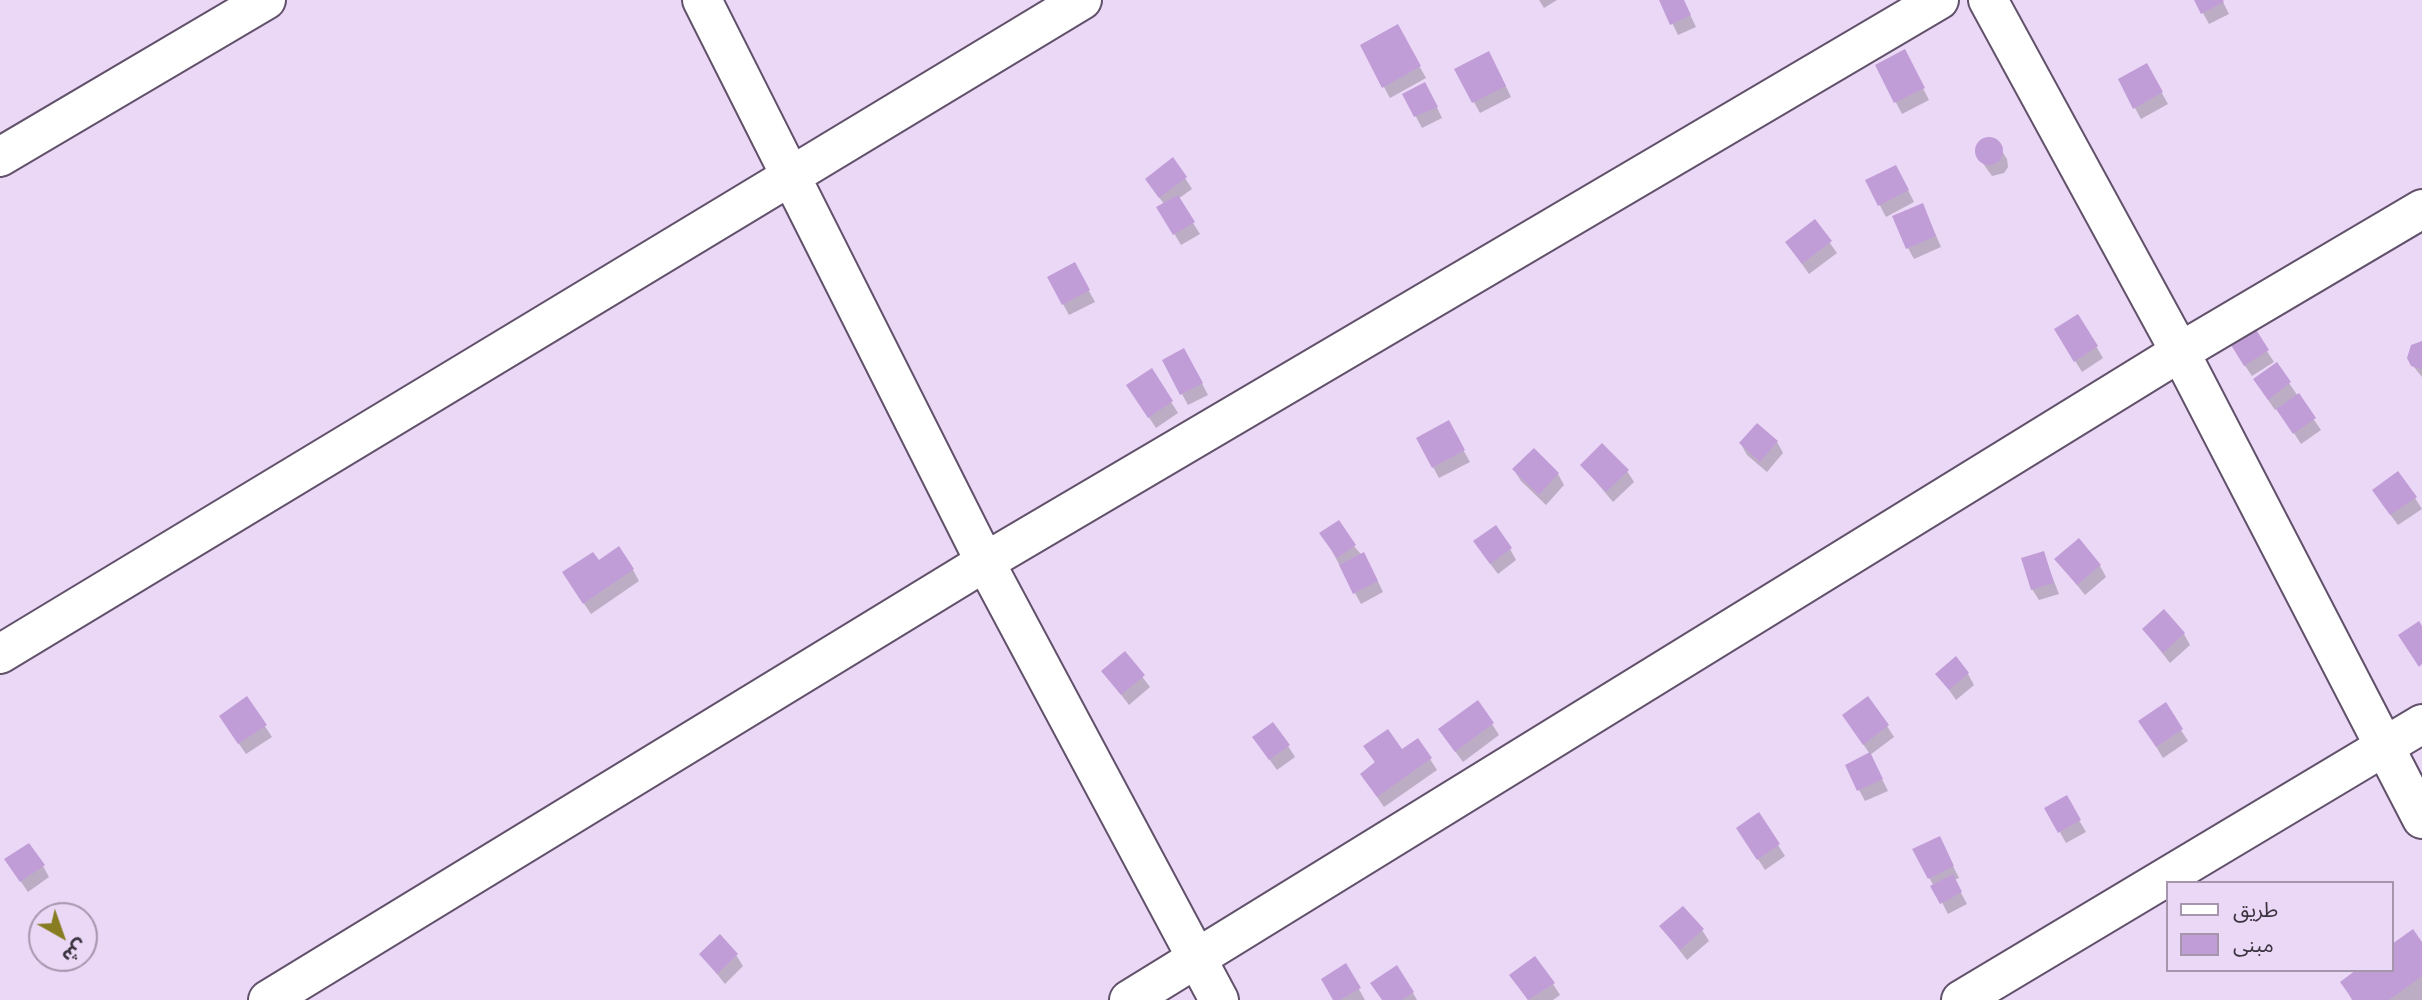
<!DOCTYPE html>
<html>
<head>
<meta charset="utf-8">
<style>
	body { margin:0 }
	#map { position:relative; width:2422px; height:1000px; overflow:hidden; background:#ebd8f6; font-family:"Exo 2","Noto Sans Arabic",sans-serif }
	canvas { display:block }
	.legend { position:absolute; left:2166px; top:881px; width:228px; height:91px; box-sizing:border-box; background:#ebd8f6; border:2px solid #a596ad; margin:0; padding:9px 12px; list-style:none; font-size:21px; color:#3b3440 }
	.legend li { display:flex; align-items:center; gap:14px; height:35px }
	.legend b { width:35px; border:2px solid #a596ad }
	.north { position:absolute; left:28px; top:902px; width:70px; height:70px; box-sizing:border-box; background:#ebd8f6; border:2px solid #a596ad; border-radius:50%; rotate:140deg; font-size:19px; font-weight:700; line-height:28px; text-align:center; color:#3b3440 }
	.north::after { content:''; display:block; margin:auto; width:24px; height:32px; background:#877c22; clip-path:polygon(50% 0,100% 100%,50% 72%,0 100%) }
</style>
</head>
<body>
<div id="map">
<canvas width="2422" height="1000"></canvas>
<ul class="legend">
<li><b style="height:9px;background:#fff"></b>طريق</li>
<li><b style="height:19px;background:#c19dd7"></b>مبنى</li>
</ul>
<div class="north">ش</div>
</div>
<script>
const ctx = document.querySelector('canvas').getContext('2d');
ctx.lineJoin = 'round';
function fillPath(path, color) {
  ctx.fillStyle = color;
  ctx.fill(path, 'evenodd');
}
function toPath(rows) {
  const path = new Path2D();
  for (const r of rows) {
    if (r.length === 3) {
      path.moveTo(r[0] + r[2], r[1]);
      path.arc(r[0], r[1], r[2], 0, 2 * Math.PI);
      continue;
    }
    path.moveTo(r[0], r[1]);
    for (let i = 2; i < r.length; i += 2) path.lineTo(r[i], r[i + 1]);
  }
  return path;
}
function stroke(path, color, width, dash) {
  ctx.strokeStyle = color;
  ctx.lineWidth = width;
  ctx.lineCap = dash ? 'butt' : 'round';
  ctx.setLineDash(dash || []);
  ctx.stroke(path);
}
const shadow = toPath([
	[1539,0,1557,0,1544,8],
	[1661,0,1683,0,1696,27,1678,35],
	[2196,0,2222,0,2229,14,2209,24],
	[1397,26,1426,78,1390,98,1384,87],
	[1910,63,1929,100,1902,114,1877,66],
	[1495,64,1511,97,1480,113,1456,70],
	[2146,65,2168,104,2141,119,2135,108],
	[1404,94,1431,95,1442,118,1422,128],
	[1995,140,2007,159,2008,167,2004,173,1992,176,1977,155,1977,147,1982,141],
	[1185,178,1192,189,1178,199,1200,234,1181,245,1159,208,1165,205,1154,191],
	[1902,178,1914,202,1886,217,1867,181],
	[1928,217,1941,247,1914,259,1908,248],
	[1815,222,1837,253,1809,274,1787,243],
	[1074,264,1095,302,1069,315,1049,278],
	[2078,316,2103,358,2082,372,2056,330],
	[2254,331,2274,362,2252,376,2239,357],
	[2422,344,2422,377,2410,362],
	[1190,361,1208,395,1188,405,1182,394],
	[2276,364,2321,430,2301,444,2278,408,2275,410,2262,391],
	[1151,370,1178,413,1156,428,1135,396],
	[1448,423,1470,462,1439,478,1418,439],
	[1777,442,1783,453,1767,472,1747,455,1741,444],
	[1582,465,1627,471,1634,482,1613,502],
	[1514,470,1558,474,1564,485,1546,505,1521,481],
	[2415,498,2422,509,2398,525,2381,502],
	[1328,544,1354,546,1370,565,1383,592,1361,604],
	[1510,549,1516,560,1498,574,1482,553],
	[2043,553,2059,594,2039,600,2032,589],
	[2056,559,2100,566,2106,577,2085,595],
	[599,563,633,570,639,581,591,614,571,584],
	[2144,630,2184,634,2190,645,2170,663],
	[1124,653,1150,687,1129,705,1103,671],
	[1938,674,1968,674,1974,685,1956,700],
	[247,699,272,737,246,754,228,728],
	[1478,702,1499,735,1463,762,1447,740],
	[2165,705,2188,741,2163,758,2147,732],
	[1887,726,1894,737,1870,755,1888,791,1865,801,1859,790,1870,754,1851,727],
	[1288,746,1295,757,1277,770,1261,748],
	[1365,747,1430,759,1437,770,1384,807,1369,785,1376,764],
	[2066,798,2086,832,2066,843,2047,809],
	[1759,815,1785,856,1765,870,1745,839],
	[1915,850,1945,850,1959,878,1954,880,1967,904,1948,914],
	[43,866,49,877,28,892,13,870],
	[1661,926,1702,930,1709,941,1687,960],
	[2422,945,2422,1000,2352,1000,2342,982,2392,970],
	[701,954,736,955,743,966,725,984],
	[1346,966,1365,1000,1335,1000],
	[1396,967,1413,993,1417,1000,1382,1000],
	[1511,975,1553,984,1560,995,1553,1000,1528,1000]
]);
const building = toPath([
	[1659,0,1684,0,1691,15,1670,25],
	[2194,0,2223,0,2224,2,2201,14],
	[1398,24,1421,66,1382,88,1360,45],
	[1905,49,1925,88,1894,103,1875,65],
	[1489,51,1506,86,1472,103,1454,69],
	[2147,63,2163,92,2133,109,2118,79],
	[1425,82,1438,107,1414,117,1402,94],
	[1989,151,14],
	[1173,157,1187,177,1159,198,1145,179],
	[1896,165,1909,190,1878,206,1865,180],
	[1178,195,1195,222,1173,235,1156,207],
	[1923,203,1936,236,1906,249,1892,216],
	[1815,219,1832,241,1802,264,1785,242],
	[1075,262,1090,290,1062,305,1047,277],
	[2078,314,2098,346,2074,362,2054,329],
	[2255,328,2269,350,2244,366,2231,345],
	[2422,341,2422,369,2420,369,2411,366,2407,358,2411,345],
	[1184,348,1203,383,1180,395,1162,360],
	[2277,362,2291,382,2268,400,2253,379],
	[1152,368,1173,401,1148,418,1126,385],
	[2299,393,2316,418,2293,434,2276,409],
	[1449,420,1465,450,1432,468,1416,438],
	[1757,423,1778,441,1760,462,1739,443],
	[1602,443,1629,470,1606,492,1580,465],
	[1534,448,1559,473,1539,495,1512,469],
	[2398,471,2417,497,2390,515,2372,490],
	[1339,520,1356,545,1337,558,1319,533],
	[1496,525,1512,548,1490,564,1473,541],
	[2079,538,2101,565,2077,585,2054,559],
	[619,546,634,569,583,604,562,572,593,552,599,560],
	[2044,551,2054,583,2031,590,2021,558],
	[1364,552,1378,581,1353,594,1339,565],
	[2164,609,2185,633,2163,653,2142,629],
	[2419,621,2422,626,2422,664,2419,667,2398,635],
	[1125,651,1145,675,1121,695,1101,671],
	[1956,656,1969,673,1949,690,1935,674],
	[247,696,267,725,238,744,219,716],
	[1868,696,1889,725,1863,745,1842,715],
	[1478,700,1494,723,1455,752,1438,729],
	[2166,702,2183,729,2156,747,2138,721],
	[1273,722,1290,745,1269,760,1252,737],
	[1388,729,1402,749,1418,738,1432,758,1377,797,1360,774,1375,762,1363,746],
	[1870,752,1883,779,1857,791,1845,765],
	[2067,795,2081,820,2058,833,2044,808],
	[1759,812,1780,844,1757,860,1736,828],
	[1940,836,1954,866,1928,879,1912,849],
	[29,843,45,865,20,882,4,859],
	[1953,874,1962,892,1940,904,1930,886],
	[1683,906,1704,929,1680,950,1659,926],
	[2413,929,2422,942,2422,976,2389,1000,2353,1000,2340,982,2356,970,2392,970,2392,944],
	[720,934,738,954,717,974,699,954],
	[1535,956,1555,983,1528,1000,1509,975],
	[1346,963,1361,988,1340,1000,1333,1000,1321,979],
	[1397,965,1414,992,1402,1000,1382,1000,1370,983]
]);
const street = toPath([
	[702,0,985,562,1219,1000],
	[1988,0,2180,352,2422,819],
	[0,157,266,0],
	[0,654,1082,0],
	[268,1000,985,562,1939,0],
	[1129,1000,2180,352,2422,209],
	[1961,1000,2422,724]
]);
fillPath(shadow, '#0003');
fillPath(building, '#c19dd7');
stroke(street, '#61516b', 42);
stroke(street, '#fff', 38);
</script>
</body>
</html>
